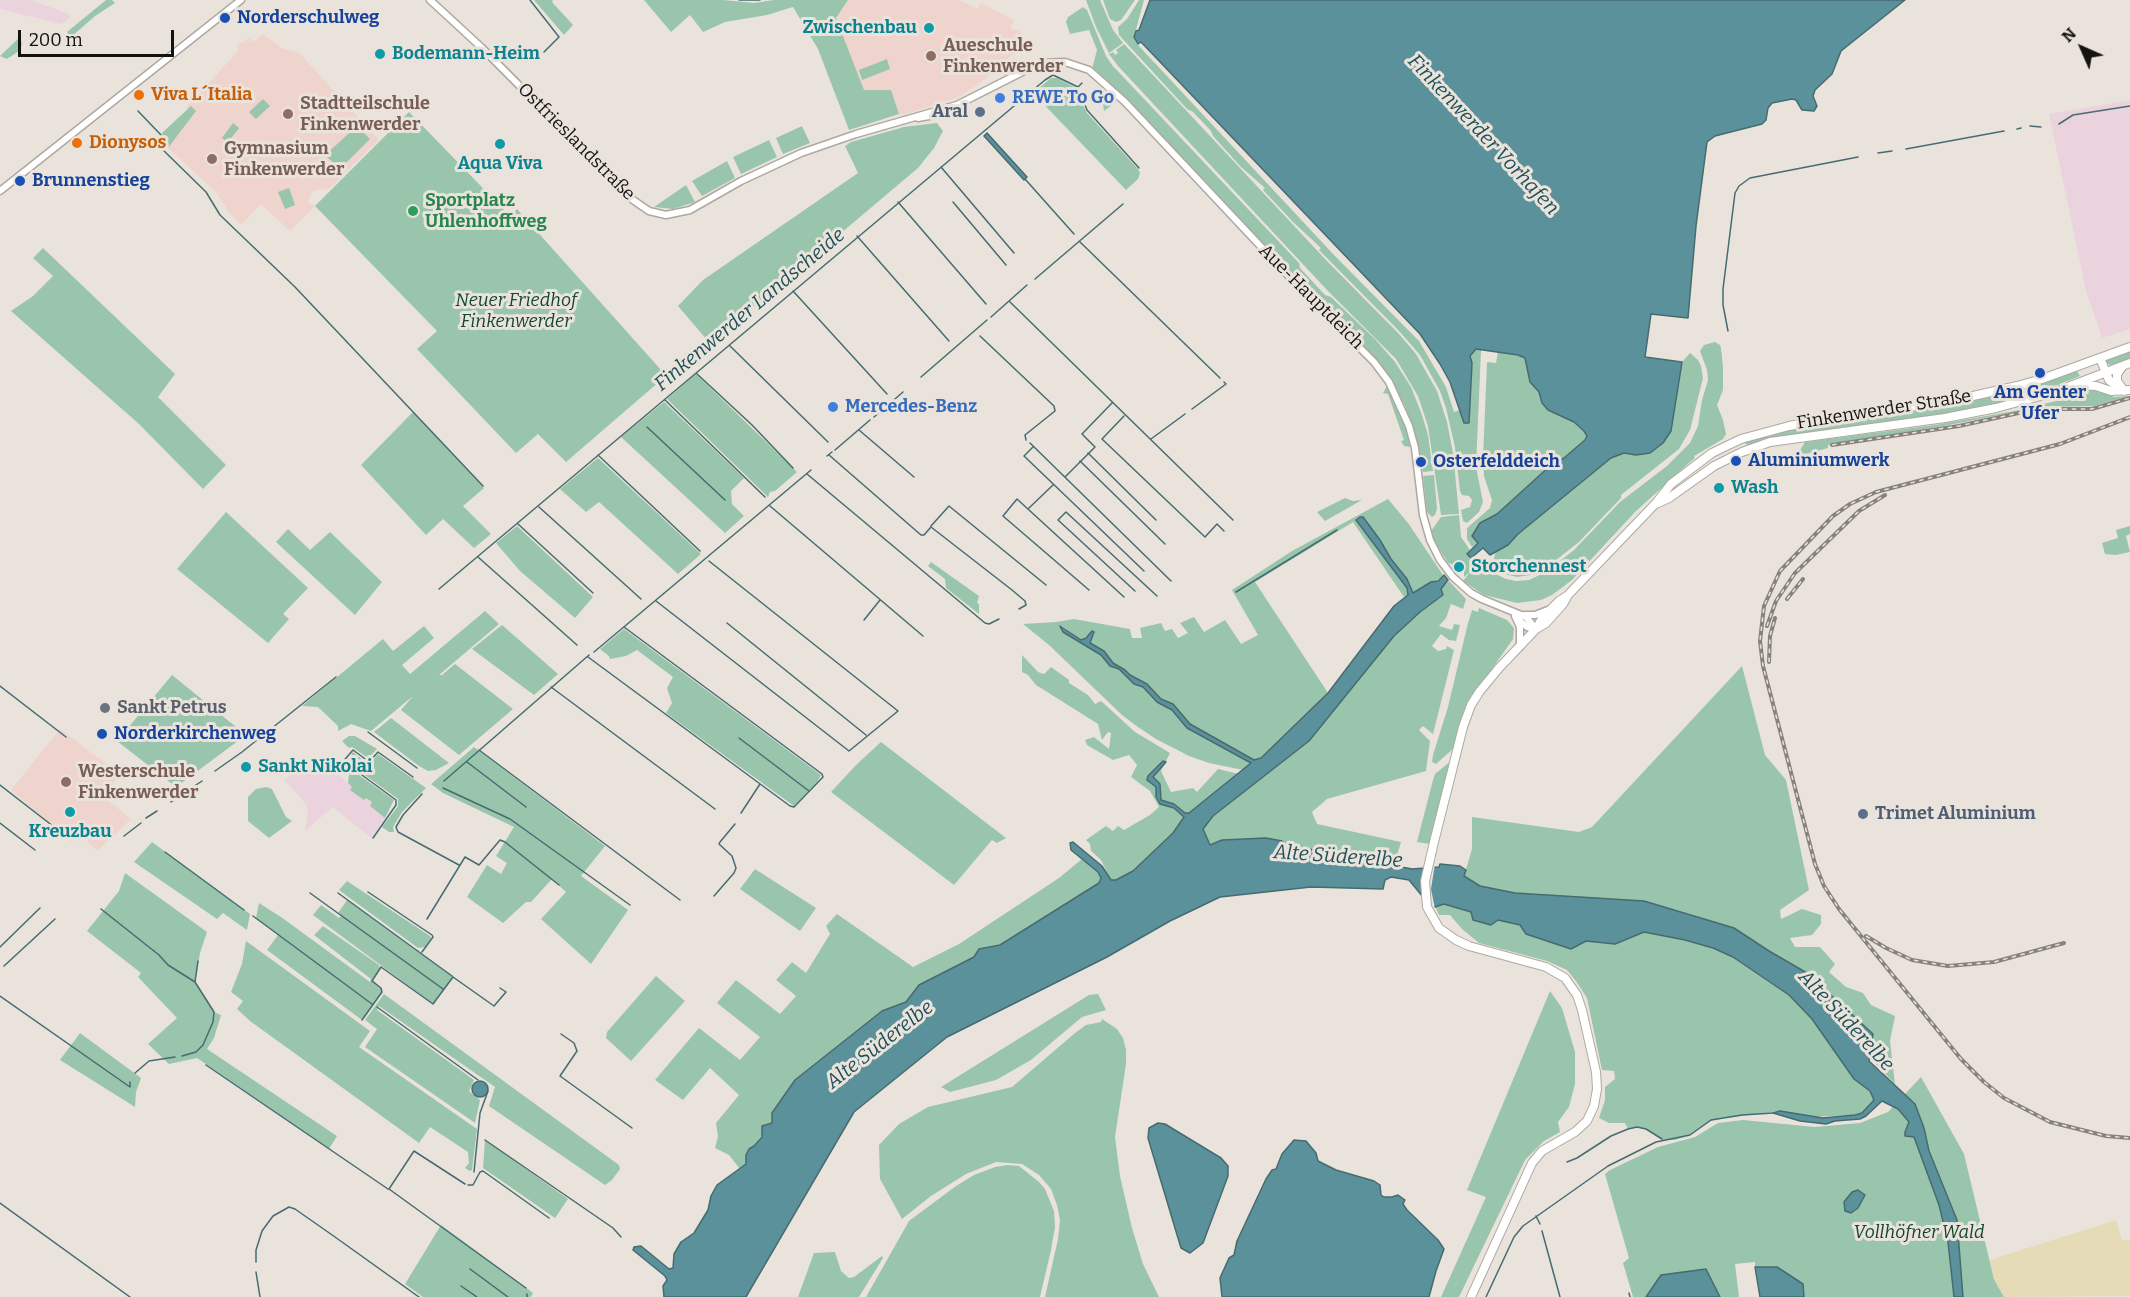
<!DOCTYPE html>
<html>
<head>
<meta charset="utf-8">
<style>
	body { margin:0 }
	#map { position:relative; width:2130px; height:1297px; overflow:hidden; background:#eae3dc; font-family:Bitter,serif }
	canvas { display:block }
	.north { position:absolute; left:2052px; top:18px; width:60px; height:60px; -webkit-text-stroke:4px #eae3dc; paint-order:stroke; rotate:315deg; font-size:16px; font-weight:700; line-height:24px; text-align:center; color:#151310 }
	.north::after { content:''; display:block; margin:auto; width:21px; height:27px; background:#151310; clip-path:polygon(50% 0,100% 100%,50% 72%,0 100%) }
	.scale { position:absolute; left:18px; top:30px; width:156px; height:27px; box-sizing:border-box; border:3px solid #151310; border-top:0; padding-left:8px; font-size:18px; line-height:21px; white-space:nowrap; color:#151310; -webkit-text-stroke:4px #eae3dc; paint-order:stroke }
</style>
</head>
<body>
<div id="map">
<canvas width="2130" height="1297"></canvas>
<div class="north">N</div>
<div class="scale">200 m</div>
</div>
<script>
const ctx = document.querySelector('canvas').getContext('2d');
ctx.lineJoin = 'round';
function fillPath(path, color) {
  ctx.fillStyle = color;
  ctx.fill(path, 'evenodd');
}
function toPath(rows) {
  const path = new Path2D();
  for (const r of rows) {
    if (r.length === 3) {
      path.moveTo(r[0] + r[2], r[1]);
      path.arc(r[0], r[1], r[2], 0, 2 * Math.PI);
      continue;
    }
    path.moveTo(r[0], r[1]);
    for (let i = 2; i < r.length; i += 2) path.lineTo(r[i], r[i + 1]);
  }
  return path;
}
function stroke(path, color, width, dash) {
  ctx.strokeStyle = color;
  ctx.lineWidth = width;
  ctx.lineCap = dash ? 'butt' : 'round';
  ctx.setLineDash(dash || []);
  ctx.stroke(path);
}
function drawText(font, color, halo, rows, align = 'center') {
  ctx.font = font + ' Bitter,serif';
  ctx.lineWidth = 6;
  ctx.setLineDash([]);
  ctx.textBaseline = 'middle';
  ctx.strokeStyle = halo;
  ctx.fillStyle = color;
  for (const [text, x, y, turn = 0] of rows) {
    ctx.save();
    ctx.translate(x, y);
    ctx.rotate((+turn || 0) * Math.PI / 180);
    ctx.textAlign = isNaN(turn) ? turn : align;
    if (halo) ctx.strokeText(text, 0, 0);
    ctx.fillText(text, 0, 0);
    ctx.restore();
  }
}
const commercial = toPath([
	[0,0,31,0,69,14,70,18,61,24,0,9],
	[2130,100,2130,329,2102,338,2086,291,2049,114],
	[317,758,353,787,351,790,364,800,366,797,373,802,370,806,385,818,371,838,333,807,305,831,308,813,306,805,301,798,284,780]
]);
const education = toPath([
	[848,0,959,0,977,9,981,3,1014,20,1010,28,1021,32,1018,41,1020,48,979,84,959,97,903,115,899,114,891,90,864,90,836,18],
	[263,34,283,49,297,52,304,58,379,140,329,189,315,190,311,194,308,202,315,206,290,231,261,204,241,225,230,214,216,192,168,148,188,121,191,111,186,108,239,50,236,46,249,38,253,42],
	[60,729,120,774,103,796,131,819,97,851,80,834,72,842,11,790]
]);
const green = toPath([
	[106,0,112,0,115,3,95,16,71,37,67,32],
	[534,0,553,0,552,2,573,25,564,35],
	[644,0,723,0,754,3,774,0,848,0,836,18,864,90,891,90,899,114,849,130,818,49,793,7,767,15,725,22,703,32,690,15,671,32],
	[1086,0,1100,0,1113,30,1123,43,1109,53,1096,27],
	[1103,0,1135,0,1121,20,1116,22,1110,19],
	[1139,0,1144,0,1134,37,1138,45,1334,255,1419,341,1446,387,1454,412,1460,410,1464,423,1469,423,1472,363,1470,356,1475,349,1481,350,1476,467,1483,502,1479,512,1467,523,1463,521,1461,510,1470,507,1472,500,1469,496,1462,495,1460,491,1455,447,1446,408,1440,391,1420,355,1400,332,1319,250,1321,248,1294,223,1263,190,1265,188,1241,167,1213,136,1211,131,1193,112,1187,109,1119,35,1118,27,1127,19],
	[1083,7,1087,10,1106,56,1112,65,1299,263,1300,268,1325,295,1331,297,1375,339,1395,362,1411,387,1422,415,1428,435,1433,471,1423,472,1415,434,1405,406,1392,382,1370,352,1314,299,1134,107,1092,69,1097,50,1089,30,1070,34,1066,22,1068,17],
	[20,37,22,44,19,51,7,59,0,56],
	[1124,44,1326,260,1399,334,1416,354,1437,391,1447,422,1453,453,1459,514,1441,515,1428,426,1418,396,1396,359,1327,290,1118,66,1109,54,1113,52,1115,55,1118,53,1116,50],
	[887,59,890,69,862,80,859,70],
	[1051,78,1057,78,1074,87,1087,113,1138,169,1140,173,1138,179,1126,190,1033,93],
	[1101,90,1104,90,1116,102,1104,111],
	[263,99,270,106,256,119,249,112],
	[191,106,196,111,168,148,164,144,162,133],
	[409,112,510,216,517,209,662,371,667,375,566,462,538,434,516,453,417,349,437,331,315,206],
	[233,123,239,128,228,142,222,138],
	[937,123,943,131,934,148,918,168,731,326,708,341,678,306,703,280,858,173,845,146,851,142,904,127],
	[357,126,370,139,340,169,325,155],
	[802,126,810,143,783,154,776,138],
	[769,140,777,157,741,174,733,157],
	[727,161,735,178,702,196,692,181],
	[686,185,695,202,673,209,654,207],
	[289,188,295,205,285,209,278,192],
	[43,248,175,374,158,397,226,465,203,489,139,424,11,311,33,296,53,276,33,258],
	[1715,342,1720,345,1721,348,1723,367,1723,390,1717,405,1723,420,1726,434,1723,439,1694,456,1695,458,1689,463,1635,512,1572,580,1552,595,1541,600,1517,603,1484,595,1463,581,1470,572,1464,577,1464,571,1457,563,1455,565,1448,563,1435,542,1431,531,1441,517,1459,515,1461,537,1470,550,1467,554,1485,569,1506,579,1516,581,1529,580,1546,572,1574,550,1620,502,1667,466,1690,443,1698,426,1702,400,1708,380,1707,370,1700,351,1704,345],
	[2130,350,2130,359,2110,365,2107,363,2106,360],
	[1498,352,1518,355,1525,358,1530,382,1539,392,1548,410,1574,422,1584,431,1587,436,1586,440,1564,458,1551,465,1497,514,1480,523,1472,536,1478,542,1472,547,1467,539,1467,528,1490,508,1492,500,1484,476,1483,458,1487,362,1496,363],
	[1690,353,1698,360,1701,366,1703,378,1690,430,1679,449,1621,495,1621,498,1579,542,1542,571,1531,575,1517,577,1504,574,1491,569,1496,551,1508,545,1518,534,1611,458,1624,453,1636,455,1671,431,1682,362],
	[2077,371,2080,376,2037,393,2007,402,1946,414,1783,436,1750,445,1745,444,1747,441,1794,428,1988,397,2038,384],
	[696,374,797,472,775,491,770,492,768,497,667,399],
	[1387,386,1405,422,1410,447,1404,446,1401,441,1404,440,1388,394,1383,393],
	[2087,389,2096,391,2098,389,2114,397,2130,396,2094,406,2040,407,1949,425,1828,445,1828,448,1796,457,1805,442,1935,425,2020,410,2068,398],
	[664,402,744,478,731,491,732,504,744,516,725,533,621,437],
	[413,412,484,488,463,506,491,534,474,548,443,519,426,535,361,465],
	[598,458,701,554,678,574,599,502,586,512,560,489],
	[1434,475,1437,509,1435,515,1432,517,1427,512,1423,476],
	[1345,498,1353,501,1362,500,1325,521,1317,512],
	[1388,499,1408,523,1443,575,1435,582,1431,582,1413,593,1407,579,1391,559,1380,540,1356,521,1407,588,1409,595,1404,597,1353,522,1255,582,1328,693,1262,758,1254,760,1190,724,1173,705,1161,699,1147,684,1130,675,1125,670,1113,663,1104,651,1090,643,1093,632,1081,640,1062,626,1063,632,1101,655,1110,666,1119,669,1134,684,1143,687,1157,702,1172,710,1191,731,1251,763,1243,770,1209,763,1189,756,1156,739,1138,727,1122,715,1049,645,1023,624,1056,622,1074,619,1130,629,1132,638,1142,638,1140,628,1161,623,1165,631,1172,629,1178,638,1188,633,1180,623,1194,617,1204,632,1225,620,1241,644,1258,635,1232,590,1292,551],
	[226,512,308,588,283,614,289,619,268,643,177,569],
	[517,526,593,597,575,618,520,571,496,543],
	[2130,526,2130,534,2126,536,2130,552,2116,555,2105,554,2102,543,2118,538,2116,530],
	[288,529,310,550,330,532,382,582,355,615,276,542],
	[931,562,979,596,977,603,979,604,979,614,946,588,945,579,928,566],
	[1449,581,1466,599,1463,609,1451,604,1446,618,1439,626,1452,630,1454,624,1460,625,1456,641,1449,640,1441,634,1432,646,1438,651,1446,649,1447,646,1454,650,1433,734,1423,726,1419,730,1430,741,1426,771,1327,799,1312,812,1317,824,1401,842,1394,865,1288,845,1282,841,1266,838,1222,840,1210,845,1203,829,1213,816,1309,741,1394,636,1420,612,1443,596,1440,589],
	[1479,608,1507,620,1514,628,1513,639,1470,700,1464,712,1454,748,1436,764,1432,762,1433,755,1448,707,1468,623,1472,610,1478,612],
	[485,611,499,624,439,675,442,675,455,664,513,709,459,755,401,710,413,696,371,731,351,724,338,731,338,726,318,707,302,706,383,639,393,651,424,626,434,638,402,665,410,674],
	[502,625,558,674,534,695,472,649],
	[624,629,821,775,817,782,794,806,666,713,672,703,667,688,673,677,637,650,626,656,610,659,609,656,600,649],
	[1022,655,1038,672,1044,674,1051,667,1069,680,1069,683,1088,695,1095,704,1101,701,1135,732,1170,753,1161,771,1171,792,1193,788,1197,792,1218,769,1239,774,1185,817,1173,833,1133,871,1116,880,1111,880,1101,860,1091,851,1090,844,1086,840,1106,826,1113,831,1118,826,1124,830,1150,815,1159,807,1150,791,1131,777,1137,765,1129,755,1113,760,1087,745,1085,740,1094,737,1109,749,1111,733,1108,732,1102,740,1098,724,1036,685,1028,675,1022,672],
	[1742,666,1765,755,1786,780,1809,890,1780,910,1781,919,1802,909,1821,915,1821,924,1812,935,1790,938,1795,947,1820,947,1835,964,1829,972,1846,987,1863,993,1871,1005,1895,1016,1890,1041,1895,1084,1871,1059,1873,1034,1807,973,1752,941,1644,901,1515,893,1480,886,1464,876,1472,849,1472,817,1579,832,1592,827],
	[172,675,246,735,176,787,117,741],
	[391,718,449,763,436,770,428,771,419,766,374,732],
	[349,736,355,736,377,749,368,758,352,747,349,748,342,741],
	[881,742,1006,838,997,843,992,840,954,885,831,792,856,765],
	[474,747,605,846,581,876,628,910,591,964,541,919,566,892,552,879,531,902,526,902,503,923,467,897,487,865,501,874,507,863,496,856,514,827,443,793,431,784],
	[353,752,365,762,358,772,359,775,394,800,385,818,370,806,372,802,366,798,364,800,350,790,352,787,348,783,349,774,355,766,348,760],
	[378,754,426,788,402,812,393,827,394,832,389,832,382,827,398,806,398,799,362,773],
	[1451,761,1430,844,1417,842,1433,780,1435,774],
	[266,787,272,789,286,817,292,821,269,838,248,821,248,797,256,789],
	[152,842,250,914,247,930,223,913,217,919,134,862],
	[1082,859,1098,872,1101,878,1099,883,1000,945,980,949,974,957,919,985,906,1002,882,1011,795,1080,772,1113,772,1123,746,1155,746,1164,740,1169,729,1155,715,1148,718,1136,716,1123,739,1095,710,1068,683,1100,655,1080,699,1028,740,1060,760,1037,717,1003,736,980,780,1014,796,996,776,980,792,962,806,973,830,934,826,926,837,914,913,967,959,944,1059,878],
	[755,869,816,908,800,931,740,889],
	[125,873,207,932,200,953,195,982,214,1012,221,1015,214,1038,207,1049,337,1136,329,1149,197,1058,169,1064,148,1044,177,1018,138,977,141,973,87,931,119,891],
	[347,881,430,936,431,938,425,947,418,948,339,890],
	[347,900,453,977,433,1004,313,915,321,905,339,918,341,916,338,913],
	[259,903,281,917,370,982,371,979,314,935,323,926,379,965,380,969,372,979,381,988,382,992,373,1004,348,986,373,1005,362,1020,267,950,278,935,256,918],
	[1444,904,1471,912,1474,920,1498,920,1586,941,1615,944,1644,932,1685,940,1713,948,1733,957,1789,995,1812,1019,1854,1079,1870,1091,1874,1100,1862,1113,1855,1115,1811,1117,1780,1111,1717,1119,1711,1121,1690,1135,1675,1140,1663,1140,1646,1129,1637,1127,1628,1129,1625,1123,1609,1123,1599,1118,1605,1100,1605,1087,1615,1079,1614,1071,1602,1070,1587,998,1576,981,1567,970,1547,961,1479,943,1462,929,1450,915,1439,915,1435,906],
	[246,941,370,1031,359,1047,477,1129,472,1170,470,1171,465,1168,469,1163,468,1152,430,1127,419,1143,250,1021,237,1009,243,1001,231,992,242,964],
	[656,976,685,1001,631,1061,606,1038,607,1032],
	[1550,991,1562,1008,1575,1052,1575,1084,1569,1107,1558,1122,1560,1132,1544,1141,1525,1160,1459,1297,1441,1297,1486,1197,1467,1190],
	[384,994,619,1165,620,1169,612,1180,605,1185,489,1106,495,1087,379,1006,377,1010,474,1080,469,1091,480,1100,475,1123,365,1047,377,1029,365,1020],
	[1098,994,1106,1010,1082,1017,1031,1060,996,1080,950,1092,941,1087,1089,995],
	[1102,1019,1117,1029,1123,1038,1126,1050,1126,1064,1115,1137,1120,1176,1132,1228,1143,1264,1159,1297,1045,1297,1058,1239,1060,1220,1057,1205,1051,1189,1039,1175,1022,1164,996,1162,966,1174,931,1196,902,1219,880,1179,879,1145,899,1124,928,1107,1012,1087,1075,1033,1086,1025,1101,1022],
	[80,1033,141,1078,136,1092,135,1107,60,1060],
	[1921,1077,1964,1154,1994,1279,2004,1297,1804,1297,1803,1284,1777,1267,1755,1267,1755,1262,1735,1264,1739,1297,1720,1297,1706,1269,1661,1275,1646,1297,1633,1297,1623,1263,1629,1258,1605,1174,1610,1170,1658,1147,1695,1137,1718,1123,1743,1120,1815,1127,1860,1123,1888,1112],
	[485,1140,568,1199,555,1218,483,1168],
	[1007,1165,1019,1166,1039,1182,1045,1189,1054,1211,1055,1227,1051,1250,1040,1297,866,1297,909,1221,956,1186,974,1175,995,1167],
	[441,1225,533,1293,531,1297,423,1297,405,1284],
	[835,1252,841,1271,849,1278,854,1277,882,1256,883,1258,859,1297,798,1297,814,1253]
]);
const sand = toPath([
	[2116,1220,2122,1240,2130,1241,2130,1296,2004,1297,1994,1279,1990,1260]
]);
const water = toPath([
	[1150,0,1905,0,1841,51,1832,74,1815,90,1813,96,1817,106,1814,111,1802,110,1796,100,1792,99,1772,103,1768,108,1766,120,1762,124,1715,136,1707,142,1696,226,1688,318,1651,314,1645,357,1682,362,1671,431,1663,443,1650,453,1636,455,1624,453,1611,458,1518,534,1508,545,1490,555,1483,548,1471,558,1467,554,1478,543,1472,536,1480,523,1497,514,1551,465,1564,458,1585,440,1587,436,1584,431,1574,422,1548,410,1542,403,1539,392,1530,382,1525,358,1518,355,1476,349,1470,356,1472,363,1469,423,1464,423,1450,382,1440,364,1420,334,1141,42,1138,44,1134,37,1136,31,1139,30,1150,0],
	[987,133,1027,177,1024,180,984,136,987,133],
	[1360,517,1363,517,1380,540,1391,559,1407,579,1413,593,1431,582,1438,581,1444,575,1448,580,1441,589,1443,595,1420,612,1394,636,1309,741,1213,816,1203,829,1210,845,1222,840,1266,838,1282,841,1288,845,1412,869,1439,867,1440,864,1460,866,1466,870,1464,876,1480,886,1515,893,1644,901,1734,928,1769,951,1807,973,1873,1034,1869,1061,1915,1104,1924,1128,1929,1151,1957,1220,1963,1297,1954,1297,1948,1242,1939,1205,1914,1137,1905,1136,1905,1132,1909,1122,1898,1109,1882,1101,1866,1116,1860,1119,1835,1121,1826,1124,1800,1121,1773,1113,1780,1111,1823,1118,1855,1115,1862,1113,1874,1100,1870,1091,1854,1079,1812,1019,1789,995,1733,957,1713,948,1685,940,1644,932,1615,944,1586,941,1571,949,1526,934,1520,925,1498,920,1491,925,1473,920,1471,912,1444,904,1432,908,1409,880,1391,877,1385,880,1383,889,1311,887,1220,897,1170,921,1107,957,947,1037,854,1112,746,1297,664,1297,663,1286,667,1280,665,1276,633,1250,634,1247,641,1246,669,1269,673,1268,674,1254,681,1242,694,1233,708,1210,711,1196,717,1185,746,1164,746,1155,749,1149,754,1146,762,1137,762,1126,772,1123,772,1113,795,1080,882,1011,906,1002,919,985,974,957,979,949,1000,945,1099,883,1101,878,1098,872,1071,850,1070,843,1073,842,1102,866,1111,880,1116,880,1133,871,1173,833,1184,817,1174,808,1160,804,1156,797,1156,787,1147,780,1148,776,1163,761,1166,762,1153,777,1160,784,1161,800,1174,804,1185,813,1189,813,1251,763,1187,728,1172,710,1157,702,1143,687,1134,684,1119,669,1110,666,1101,655,1063,632,1060,626,1081,640,1086,638,1092,631,1094,632,1090,643,1104,651,1113,663,1125,670,1130,675,1147,684,1161,699,1173,704,1190,724,1254,760,1261,758,1328,693,1394,606,1408,595,1407,588,1356,520,1360,517],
	[480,1089,8],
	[1158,1123,1165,1124,1221,1158,1228,1166,1228,1176,1203,1243,1190,1253,1181,1248,1148,1138,1149,1128,1158,1123],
	[1294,1140,1306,1141,1316,1153,1318,1161,1336,1170,1374,1181,1380,1185,1381,1195,1384,1197,1392,1197,1398,1195,1405,1200,1403,1204,1407,1210,1438,1240,1444,1249,1436,1271,1429,1297,1222,1297,1220,1278,1229,1258,1234,1255,1237,1241,1266,1179,1272,1170,1276,1169,1282,1154,1294,1140],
	[1858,1190,1865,1195,1858,1208,1851,1213,1845,1211,1844,1202,1852,1192,1858,1190],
	[1777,1267,1803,1284,1804,1297,1760,1297,1755,1267,1777,1267],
	[1706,1269,1720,1297,1646,1297,1661,1275,1706,1269]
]);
const pier = toPath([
	[1435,864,1431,889,1435,909,1432,911,1421,900,1421,887,1425,865]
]);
const stream = toPath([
	[530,0,559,37,544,52],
	[739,0,760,0],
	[1078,87,1087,110,1139,168],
	[138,111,161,135,161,148,206,192,220,215,295,287,483,486],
	[2059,124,2073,115,2130,106],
	[2030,126,2041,127],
	[2017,129,2021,128],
	[1906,149,2004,131],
	[1878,153,1892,151],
	[941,167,1014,253],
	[1025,179,1074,234],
	[898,202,986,304],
	[953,202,1006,265],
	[857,236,949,341],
	[1080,242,1220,378],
	[1035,279,1123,204],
	[793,291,887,394],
	[1009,301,1233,520],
	[991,317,1027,285],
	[1728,331,1723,305,1723,289,1735,193,1739,186,1750,178,1858,157],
	[980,336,1054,406,1055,411,1025,435,1026,440],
	[730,346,828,442],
	[696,373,752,425,793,468],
	[921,377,987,320],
	[665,400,765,497],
	[888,405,903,392],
	[1192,409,1226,384,1224,382],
	[1124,416,1102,439,1205,537,1217,524,1224,531],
	[874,417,884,409],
	[647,427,725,500],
	[859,430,914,477],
	[1151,439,1185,414],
	[1030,443,1171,581],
	[1033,447,1024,456,1144,571],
	[835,450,870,420],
	[1088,453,1156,520],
	[598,455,700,551],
	[829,455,921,535,924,535,931,527,1012,590,1025,601,1026,605,1019,609],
	[827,456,832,452],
	[1080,461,1165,544],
	[807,474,985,623,989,624,999,619],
	[1065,477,1095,447,1082,434,1112,403],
	[770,506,923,636],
	[539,507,641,599],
	[1029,508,1053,485],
	[518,524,593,593],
	[931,526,949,506,1046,585],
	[478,557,577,645],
	[439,589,1045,80,1053,75,1078,87,1082,83],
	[1089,590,1003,516,1017,499,1124,597],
	[1135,591,1058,520,1066,512,1157,596],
	[1236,592,1337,530],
	[656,601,849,751,898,711,709,561],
	[864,620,880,600],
	[727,623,866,735],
	[594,652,811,470],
	[588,657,790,806,794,807,823,777,822,774,624,627],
	[0,686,66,737],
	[551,687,715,809],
	[368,732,417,768],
	[739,738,809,791],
	[479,750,680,900],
	[467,762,526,807],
	[215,771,242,752,336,677],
	[335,771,353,750,368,761],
	[444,781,589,655],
	[0,785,67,837],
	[443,788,510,819,630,905],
	[422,794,403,815,396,827,398,832,459,865],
	[181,795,202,781],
	[171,802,175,799],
	[741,813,760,784],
	[146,818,157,811],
	[0,823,35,850],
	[124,836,141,823],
	[373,838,396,805,396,800,362,775,360,772,378,752,413,777],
	[165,852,244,910],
	[368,892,432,935,433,937,422,952],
	[310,893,443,989],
	[338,893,452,976],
	[714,896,734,873,736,868,732,856,719,844,720,842,735,824],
	[101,909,159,955,168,965,195,982],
	[253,916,372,1004],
	[427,919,465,857,479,865,500,840,505,842,559,885],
	[0,947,40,908],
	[4,966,55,919],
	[0,996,130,1087,130,1082],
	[377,1007,478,1080],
	[362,1020,382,992,381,988,372,981,381,967,433,1004,453,977,494,1006,506,992,500,988],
	[561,1034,574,1043,577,1051,560,1076,632,1128],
	[182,1056,196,1052,203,1045,213,1022,214,1012,195,982,198,961],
	[206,1065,388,1189],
	[135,1073,149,1061,175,1057],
	[485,1140,613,1228,621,1237],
	[1567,1162,1577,1158,1611,1136,1628,1129,1637,1127,1646,1129,1662,1139],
	[474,1172,480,1113,488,1091],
	[465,1184,414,1151,389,1189,526,1288],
	[468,1185,473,1185,480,1172,483,1171,549,1218],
	[0,1203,130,1297],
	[1536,1216,1540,1224],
	[1542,1231,1560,1297],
	[256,1262,256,1250,262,1231,273,1216,289,1207,295,1209,335,1237,419,1297],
	[470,1269,508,1297],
	[256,1272,260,1297],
	[461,1286,477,1297],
	[1629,1293,1630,1297],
	[527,1297,527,1294],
	[1486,1297,1514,1237,1523,1226,1608,1166,1656,1142,1690,1135,1711,1120,1742,1115,1773,1113]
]);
const minor = toPath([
	[430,0,481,47,633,200,649,211,666,215,690,210,741,181,801,153,856,134,957,105,1040,63,1065,62,1089,70,1125,102,1297,285,1374,362,1389,382,1409,426,1415,448,1423,515,1430,540,1440,560,1453,577,1471,593,1482,599,1526,617,1536,629],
	[918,118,945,113,952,107],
	[0,191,241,0],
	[1524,615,1535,615,1548,610],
	[1515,616,1520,627,1520,647],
	[1519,620,1527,627,1536,629]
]);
const major = toPath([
	[2100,358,2109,380,2122,390],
	[2122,367,2117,374,2117,381,2124,391],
	[2079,385,2096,386,2111,391,2130,390],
	[1658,503,1669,498,1714,466,1742,452,1770,442,1945,418,1996,408,2055,392,2130,363],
	[1537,628,1542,618,1559,601,1567,596],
	[1471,1297,1532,1163,1542,1151,1575,1132,1587,1121,1594,1106,1597,1089,1596,1072,1582,1010,1577,995,1565,978,1546,967,1469,946,1456,940,1439,928,1427,907,1425,881,1434,842,1463,727,1471,705,1480,691,1499,668,1536,629,1546,623,1563,604,1568,595,1656,503,1671,484,1712,453,1741,439,1789,426,1837,417,1951,401,2017,386,2042,379,2130,347]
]);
const rail = toPath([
	[2130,417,2060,444,1876,492,1850,504,1833,516,1780,571,1764,606,1760,641,1763,666,1815,864,1824,886,1839,909,1961,1059,1984,1082,2004,1098,2050,1122,2106,1136,2130,1138],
	[1832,445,1959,426,2037,409,2092,409,2130,398],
	[1787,599,1803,579],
	[1767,626,1776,601,1795,573,1859,511,1885,495],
	[1769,662,1770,636,1775,618],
	[1866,936,1886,948,1912,960,1948,966,1994,962,2064,943]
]);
const markers = [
	[225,18,6,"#1a4fb4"],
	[929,28,6,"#0f9aa8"],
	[380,54,6,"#0f9aa8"],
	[931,56,6,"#8d6e63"],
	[139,95,6,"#e8710a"],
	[1000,98,6,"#3f7fe0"],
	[980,112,6,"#5c6f8a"],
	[288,114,6,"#8d6e63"],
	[77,143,6,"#e8710a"],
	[500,144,6,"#0f9aa8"],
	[212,159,6,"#8d6e63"],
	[20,181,6,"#1a4fb4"],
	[413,211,6,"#2e9e5b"],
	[2040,373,6,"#1a4fb4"],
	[833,407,6,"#3f7fe0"],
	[1736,461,6,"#1a4fb4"],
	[1421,462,6,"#1a4fb4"],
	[1719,488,6,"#0f9aa8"],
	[1459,567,6,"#0f9aa8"],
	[105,708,6,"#6b7280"],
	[102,734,6,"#1a4fb4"],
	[246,767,6,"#0f9aa8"],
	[66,782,6,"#8d6e63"],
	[70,812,6,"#0f9aa8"],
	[1863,814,6,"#5c6f8a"]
];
const transitNames = [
	["Norderschulweg",237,18],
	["Brunnenstieg",32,181],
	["Am Genter",2040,393,"center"],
	["Ufer",2040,414,"center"],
	["Aluminiumwerk",1748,461],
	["Osterfelddeich",1433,462],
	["Norderkirchenweg",114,734]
];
const cultureNames = [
	["Zwischenbau",917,28,"right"],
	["Bodemann-Heim",392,54],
	["Aqua Viva",500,164,"center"],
	["Wash",1731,488],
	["Storchennest",1471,567],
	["Sankt Nikolai",258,767],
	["Kreuzbau",70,832,"center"]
];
const educationNames = [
	["Aueschule",943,46],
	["Finkenwerder",943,67],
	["Stadtteilschule",300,104],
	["Finkenwerder",300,125],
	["Gymnasium",224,149],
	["Finkenwerder",224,170],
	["Westerschule",78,772],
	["Finkenwerder",78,793]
];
const foodNames = [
	["Viva L´Italia",151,95],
	["Dionysos",89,143]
];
const shopNames = [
	["REWE To Go",1012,98],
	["Mercedes-Benz",845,407]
];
const serviceNames = [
	["Aral",968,112],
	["Trimet Aluminium",1875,814,"left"]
];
const streetNames = [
	["Ostfrieslandstraße",576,142,45],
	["Aue-Hauptdeich",1311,297,45],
	["Finkenwerder Straße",1884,410,-9]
];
const leisureNames = [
	["Sportplatz",425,201],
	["Uhlenhoffweg",425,222]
];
const parkNames = [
	["Neuer Friedhof",516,301],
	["Finkenwerder",516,322],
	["Vollhöfner Wald",1919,1233]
];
const worshipNames = [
	["Sankt Petrus",117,708]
];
const waterNames = [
	["Finkenwerder Vorhafen",1483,135,47],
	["Finkenwerder Landscheide",750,310,-40],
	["Alte Süderelbe",1338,857,4],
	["Alte Süderelbe",1846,1021,47],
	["Alte Süderelbe",880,1045,-38]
];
fillPath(commercial, '#ebd3de');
fillPath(education, '#eed4cd');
fillPath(green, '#99c5ad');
fillPath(sand, '#e5dbb6');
fillPath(water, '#5b919a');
stroke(water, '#466b71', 1.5);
fillPath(pier, '#eae3dc');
stroke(stream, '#466b71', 1.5);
stroke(minor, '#aea8a1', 9);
stroke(major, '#aea8a1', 10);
stroke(minor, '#fff', 6);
stroke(major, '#fff', 8);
stroke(rail, '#87827d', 4);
stroke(rail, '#eae3dc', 1.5, [4.5]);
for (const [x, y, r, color] of markers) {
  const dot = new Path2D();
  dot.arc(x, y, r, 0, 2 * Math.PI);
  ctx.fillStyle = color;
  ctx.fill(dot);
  stroke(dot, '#eae3dc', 2);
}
drawText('bold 18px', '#164399', '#eae3dc', transitNames, 'left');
drawText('bold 18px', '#0d838f', '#eae3dc', cultureNames, 'left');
drawText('bold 18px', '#785e54', '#eae3dc', educationNames, 'left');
drawText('bold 18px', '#c56008', '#eae3dc', foodNames, 'left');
drawText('bold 18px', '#366cbe', '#eae3dc', shopNames, 'left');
drawText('bold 18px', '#4e5e75', '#eae3dc', serviceNames, 'right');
drawText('18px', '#151310', '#eae3dc', streetNames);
drawText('bold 18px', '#27864d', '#eae3dc', leisureNames, 'left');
drawText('italic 18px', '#10472f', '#eae3dc', parkNames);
drawText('bold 18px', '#5b616d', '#eae3dc', worshipNames, 'left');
drawText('italic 20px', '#1e4f56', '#eae3dc', waterNames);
</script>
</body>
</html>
